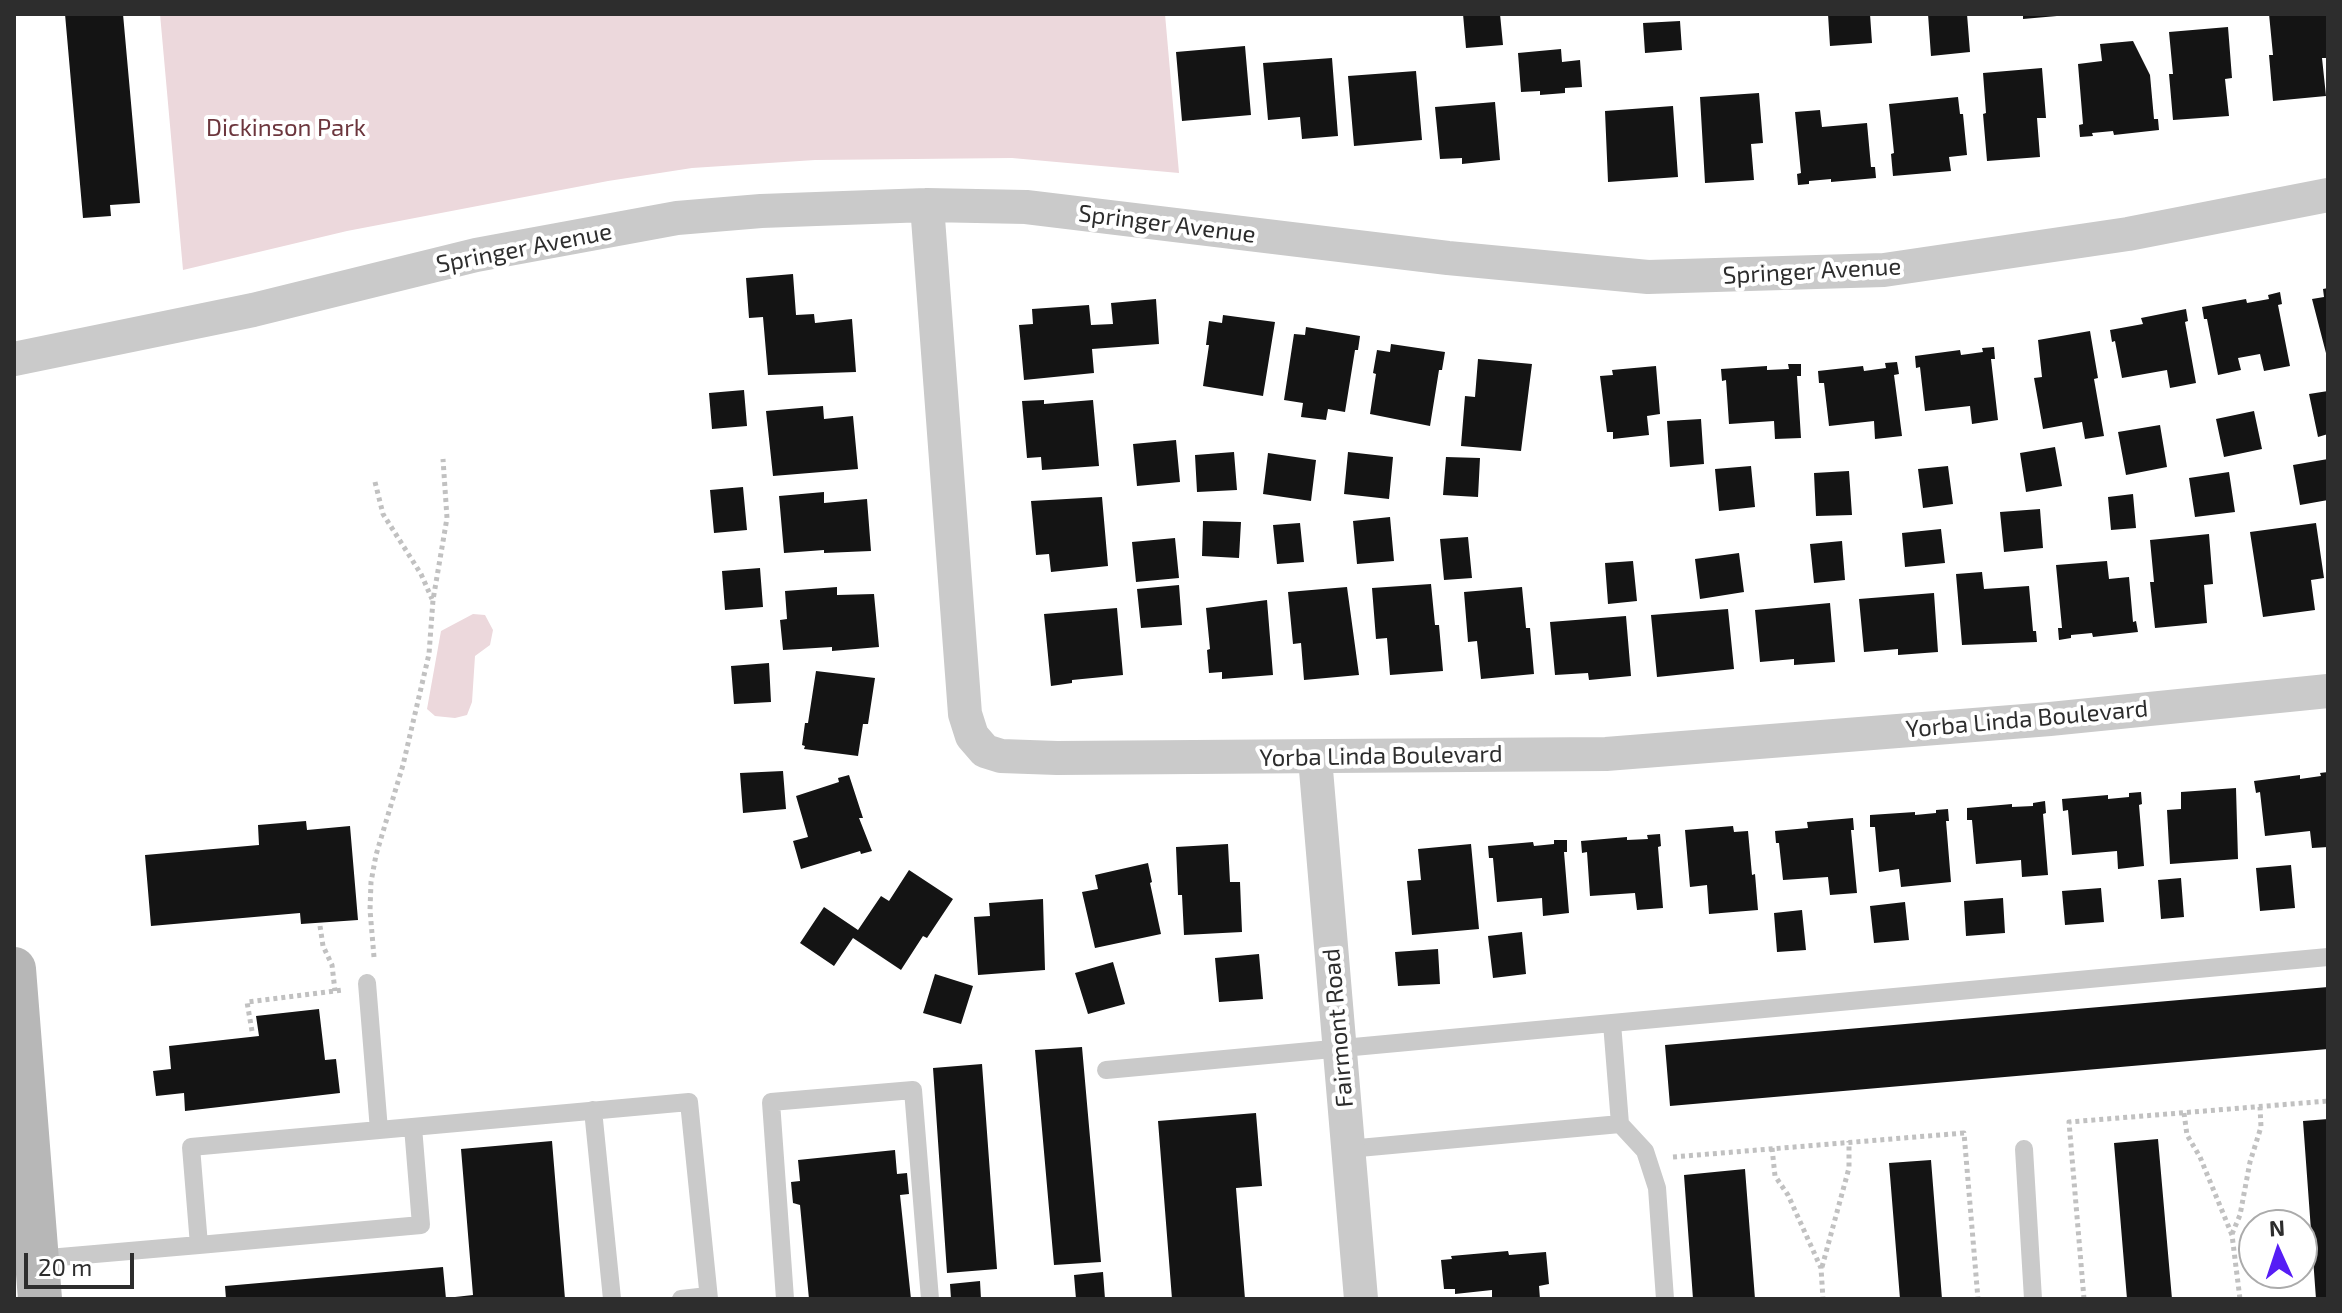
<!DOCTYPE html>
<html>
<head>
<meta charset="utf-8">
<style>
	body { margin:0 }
	#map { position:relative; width:2342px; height:1313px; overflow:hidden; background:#fff; font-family:"Exo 2",sans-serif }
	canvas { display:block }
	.frame { position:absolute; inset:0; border:16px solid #2d2d2d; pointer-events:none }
	.north { position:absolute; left:2238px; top:1209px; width:80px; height:80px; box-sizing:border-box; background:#fff; border:2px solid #ababab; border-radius:50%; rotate:357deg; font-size:22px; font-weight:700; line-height:32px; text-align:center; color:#2d2d2d }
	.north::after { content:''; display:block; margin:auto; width:28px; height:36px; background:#561df5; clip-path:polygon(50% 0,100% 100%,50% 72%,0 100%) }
	.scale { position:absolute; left:24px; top:1253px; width:110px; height:36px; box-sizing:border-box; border:4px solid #2d2d2d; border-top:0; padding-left:10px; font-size:24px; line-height:28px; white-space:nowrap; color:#2d2d2d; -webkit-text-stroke:6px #fff; paint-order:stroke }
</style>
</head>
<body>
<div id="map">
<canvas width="2342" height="1313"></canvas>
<div class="frame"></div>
<div class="north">N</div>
<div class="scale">20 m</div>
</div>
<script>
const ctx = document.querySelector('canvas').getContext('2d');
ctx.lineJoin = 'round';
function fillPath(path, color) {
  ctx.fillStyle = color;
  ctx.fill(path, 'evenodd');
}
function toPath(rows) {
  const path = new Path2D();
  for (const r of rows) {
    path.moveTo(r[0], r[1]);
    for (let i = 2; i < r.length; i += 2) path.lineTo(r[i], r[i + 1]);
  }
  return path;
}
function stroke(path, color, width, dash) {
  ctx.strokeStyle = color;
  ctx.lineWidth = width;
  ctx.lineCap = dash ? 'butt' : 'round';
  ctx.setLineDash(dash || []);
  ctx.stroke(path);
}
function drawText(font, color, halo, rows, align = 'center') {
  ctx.font = font + ' "Exo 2",sans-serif';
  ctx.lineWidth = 8;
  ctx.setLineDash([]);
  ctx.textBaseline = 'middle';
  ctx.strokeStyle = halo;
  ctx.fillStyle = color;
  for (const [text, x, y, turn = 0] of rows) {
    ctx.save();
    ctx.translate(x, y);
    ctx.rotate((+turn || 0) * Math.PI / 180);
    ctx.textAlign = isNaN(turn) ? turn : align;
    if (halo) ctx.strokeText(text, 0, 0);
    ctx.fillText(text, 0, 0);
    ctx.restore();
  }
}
const green = toPath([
	[160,14,1165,14,1179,173,1012,158,815,160,692,168,608,181,347,231,183,270],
	[473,614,485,615,493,630,490,645,475,656,472,702,467,715,455,718,435,716,427,709,441,631]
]);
const building = toPath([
	[65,14,123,14,140,203,110,205,111,216,83,218],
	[1463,14,1500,14,1503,45,1466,48],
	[1828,14,1870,14,1872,43,1830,46],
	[1928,14,1967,14,1970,52,1931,56],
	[2023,14,2057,14,2057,16,2023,19],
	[2269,14,2328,14,2328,58,2322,58,2326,96,2273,101,2269,55,2273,55],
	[1680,21,1682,50,1645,53,1643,23],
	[2228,27,2232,78,2225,79,2229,116,2173,120,2169,74,2173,74,2169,32],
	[2133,41,2150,75,2154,119,2158,119,2159,130,2114,135,2113,131,2092,133,2093,136,2080,137,2079,125,2083,124,2078,64,2102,61,2100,44],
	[1245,46,1251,115,1182,121,1176,52],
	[1561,49,1562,62,1580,60,1582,87,1565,88,1565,93,1540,95,1540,91,1521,92,1518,53],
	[1332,58,1338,136,1302,139,1300,117,1268,120,1263,63],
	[2042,68,2046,118,2037,118,2040,157,1987,161,1983,114,1986,113,1983,73],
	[1416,71,1422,140,1354,146,1348,76],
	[1759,93,1763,143,1751,144,1754,180,1705,183,1700,97],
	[1958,97,1960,114,1963,114,1967,155,1949,157,1951,171,1893,176,1891,154,1894,153,1889,104],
	[1495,102,1500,160,1462,164,1462,158,1440,159,1435,107],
	[1673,106,1678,177,1608,182,1605,111],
	[1820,110,1822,127,1867,123,1871,167,1875,167,1876,178,1831,182,1831,179,1809,181,1809,184,1798,185,1797,174,1801,173,1795,112],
	[793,274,796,315,814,314,815,323,852,319,856,372,768,375,763,317,749,318,746,278],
	[2328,288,2328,357,2327,357,2312,299,2324,297,2323,289],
	[2280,292,2282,304,2278,305,2290,366,2264,371,2260,354,2238,358,2241,370,2218,375,2207,319,2204,319,2202,307,2246,299,2247,303,2269,299,2268,295],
	[1156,299,1159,344,1092,349,1094,373,1024,380,1019,325,1033,324,1032,309,1089,305,1091,325,1113,324,1111,303],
	[2186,309,2188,321,2185,322,2196,383,2170,388,2167,370,2122,378,2115,341,2112,342,2110,330,2143,324,2141,318],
	[1223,315,1275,322,1263,396,1203,386,1209,345,1206,345,1209,321,1222,323],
	[1306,327,1360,336,1358,350,1355,350,1345,412,1328,409,1326,420,1301,417,1303,403,1284,400,1294,334,1305,335],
	[2090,331,2098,378,2094,379,2104,436,2085,439,2082,422,2043,429,2034,378,2042,377,2038,340],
	[1391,344,1445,352,1442,370,1439,370,1430,426,1370,414,1376,374,1373,373,1377,350,1390,352],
	[1994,347,1995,359,1991,359,1998,420,1972,424,1970,406,1925,411,1920,367,1916,368,1915,356,1960,350,1961,355,1983,352,1982,348],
	[1478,359,1532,364,1521,451,1461,446,1465,396,1475,397],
	[1897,362,1899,374,1894,375,1902,436,1875,439,1874,421,1829,426,1824,383,1819,383,1818,371,1863,366,1864,371,1886,368,1885,363],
	[1788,364,1801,364,1801,376,1797,376,1801,438,1775,439,1774,421,1729,424,1726,380,1722,381,1721,369,1767,366,1767,370,1789,369],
	[1656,366,1660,414,1647,416,1649,435,1613,439,1613,432,1607,432,1600,376,1613,375,1612,370],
	[744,390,747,426,712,429,709,393],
	[2328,391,2328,434,2318,437,2309,394],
	[1044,400,1044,404,1093,400,1099,466,1042,470,1041,457,1027,458,1022,401],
	[823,406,824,419,853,416,858,469,773,476,766,411],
	[2254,411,2262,449,2224,457,2216,419],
	[1701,419,1704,464,1670,467,1667,421],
	[2160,425,2167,467,2126,475,2118,432],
	[1176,440,1180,482,1137,486,1133,444],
	[2055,447,2062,486,2026,492,2020,453],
	[1234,452,1237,490,1197,492,1195,455],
	[1348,452,1393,457,1389,499,1344,494],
	[1268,453,1316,460,1311,501,1263,494],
	[1446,457,1480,458,1478,497,1443,495],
	[2328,459,2328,500,2300,505,2293,465],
	[1751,466,1755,507,1719,511,1715,469],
	[1948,466,1953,504,1923,508,1918,469],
	[1849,471,1852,515,1816,516,1814,473],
	[2229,472,2235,512,2195,517,2189,478],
	[743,487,747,530,714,533,710,490],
	[824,492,824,503,867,499,871,551,824,553,824,550,784,553,779,496],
	[2133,494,2136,528,2111,530,2108,497],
	[1102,497,1108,566,1051,572,1049,554,1036,555,1031,501],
	[2040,509,2043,548,2004,552,2000,512],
	[1390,517,1394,561,1357,564,1353,521],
	[1203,521,1241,522,1239,558,1202,556],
	[1300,523,1304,562,1277,564,1273,525],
	[2316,523,2324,578,2311,580,2315,610,2263,617,2250,532],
	[1941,529,1945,563,1905,567,1902,533],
	[2209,534,2213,584,2204,585,2207,623,2155,628,2150,582,2154,582,2150,540],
	[1468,537,1472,578,1444,580,1440,539],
	[1175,538,1179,578,1136,582,1132,542],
	[1842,541,1845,580,1814,583,1810,544],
	[1739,553,1744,592,1700,599,1695,559],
	[1633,561,1637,601,1608,604,1605,563],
	[2107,561,2109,579,2129,577,2133,622,2136,621,2138,632,2093,637,2092,633,2071,635,2071,638,2059,640,2058,628,2062,628,2056,565],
	[760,568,763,607,725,610,722,571],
	[1982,572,1984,589,2029,586,2033,631,2036,631,2037,642,1962,645,1956,574],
	[1431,584,1435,625,1439,625,1443,671,1390,675,1387,638,1376,639,1372,588],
	[1179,585,1182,625,1141,628,1137,589],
	[837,587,837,595,874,594,879,647,832,651,832,647,783,650,780,620,787,619,785,591],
	[1347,587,1359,675,1304,680,1301,643,1293,644,1288,592],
	[1522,587,1526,628,1530,628,1534,674,1481,679,1477,641,1468,642,1464,592],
	[1934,593,1938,652,1898,655,1898,649,1864,652,1859,599],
	[1267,600,1273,675,1222,679,1222,672,1209,673,1207,650,1210,649,1206,608],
	[1830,603,1835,662,1794,665,1794,659,1760,662,1755,610],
	[1117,608,1123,675,1072,680,1072,683,1051,686,1044,614],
	[1728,609,1734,669,1657,677,1651,615],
	[1626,616,1631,676,1589,680,1588,673,1555,675,1550,622],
	[769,663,771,702,734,704,731,666],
	[816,671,875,678,868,724,863,724,858,756,804,749,805,746,802,745,805,723,808,723],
	[783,771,786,809,743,813,740,773],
	[2328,772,2328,847,2312,848,2310,831,2265,836,2260,792,2256,793,2254,781,2300,775,2300,779,2321,776,2320,773],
	[849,775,863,818,859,818,872,851,861,854,860,851,801,869,793,841,808,837,796,796,839,782,838,778],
	[2236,788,2238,859,2170,864,2167,810,2181,809,2181,792],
	[2141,792,2142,804,2139,805,2144,866,2118,869,2117,851,2072,855,2068,810,2063,811,2062,799,2108,795,2108,799,2129,797,2129,793],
	[2045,801,2046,813,2043,814,2048,875,2022,877,2021,860,1976,864,1972,820,1967,820,1967,808,2012,804,2012,807,2033,806,2033,803],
	[1948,809,1949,821,1946,821,1951,882,1901,887,1899,869,1879,872,1875,827,1870,827,1870,815,1915,812,1915,815,1936,813,1936,810],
	[1853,818,1854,830,1851,830,1857,893,1830,895,1828,877,1783,880,1779,843,1776,843,1775,831,1808,828,1807,822],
	[306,821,307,830,350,826,358,920,301,924,300,913,151,926,145,855,259,845,258,825],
	[1733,826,1734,832,1748,831,1752,875,1755,874,1758,910,1709,914,1707,885,1690,887,1685,830],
	[1660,834,1661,846,1658,847,1663,908,1637,910,1635,893,1590,896,1587,852,1582,853,1581,841,1627,837,1627,840,1648,839,1647,835],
	[1554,840,1567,840,1567,852,1564,852,1569,913,1543,916,1542,898,1497,902,1493,858,1489,858,1488,846,1533,842,1534,846,1554,844],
	[1228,844,1230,882,1240,882,1242,932,1184,935,1182,895,1178,895,1176,847],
	[1471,844,1479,929,1412,935,1407,881,1421,880,1418,849],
	[1148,863,1152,882,1150,883,1161,934,1095,948,1082,892,1098,889,1095,875],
	[2291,865,2295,908,2260,911,2256,868],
	[909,870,953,899,927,938,923,936,901,970,853,938,834,966,800,943,824,907,858,930,881,896,889,901],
	[2181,878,2184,917,2161,919,2158,880],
	[2101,888,2104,922,2065,925,2062,891],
	[2003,898,2005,933,1966,936,1964,901],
	[1043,899,1045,970,978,975,974,917,990,916,989,903],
	[1905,902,1909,940,1874,943,1870,906],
	[1802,910,1806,950,1777,952,1774,913],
	[1522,932,1526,974,1493,978,1488,936],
	[1438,949,1440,984,1398,986,1395,952],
	[1259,954,1263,999,1219,1002,1215,958],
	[1113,962,1125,1004,1088,1014,1075,973],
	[935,974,973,986,961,1024,923,1013],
	[2328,987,2328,1049,1670,1106,1665,1045],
	[319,1009,325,1060,336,1059,340,1093,185,1111,184,1093,156,1096,153,1071,171,1069,169,1046,259,1036,256,1016],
	[1082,1047,1101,1262,1054,1265,1035,1050],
	[982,1064,997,1269,947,1273,933,1068],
	[1256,1113,1262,1186,1236,1188,1245,1299,1172,1299,1158,1121],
	[2328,1119,2328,1299,2316,1299,2303,1121],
	[2158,1139,2172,1299,2127,1299,2114,1143],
	[552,1141,565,1299,455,1299,455,1297,473,1295,461,1149],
	[895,1150,897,1174,907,1173,909,1194,900,1195,911,1299,809,1299,800,1205,793,1203,791,1182,800,1181,798,1160],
	[1931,1160,1942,1299,1900,1299,1889,1163],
	[1745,1169,1755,1299,1693,1299,1684,1175],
	[1508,1251,1509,1255,1546,1252,1549,1284,1539,1286,1540,1299,1492,1299,1492,1290,1455,1294,1455,1289,1444,1289,1441,1260,1452,1259,1451,1256],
	[443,1267,446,1299,226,1299,225,1286],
	[1103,1272,1105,1299,1076,1299,1074,1275],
	[980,1281,981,1299,951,1299,950,1284]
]);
const path = toPath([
	[375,482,383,514,421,574,432,599],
	[320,926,323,946,332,965,335,991],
	[374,957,370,910,371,882,376,855,403,765,429,654,433,600,447,518,443,459],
	[252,1031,247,1002,343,990],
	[2184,1113,2187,1135,2200,1157,2232,1235,2240,1299],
	[1772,1148,1775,1176,1788,1195,1821,1268,1823,1299],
	[1673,1157,1964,1133,1978,1299],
	[2232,1234,2240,1215,2250,1162,2261,1127,2260,1107],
	[1822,1267,1849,1168,1849,1141],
	[2084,1299,2069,1122,2328,1101]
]);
const lane = toPath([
	[367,983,379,1130],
	[1106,1070,1612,1023],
	[593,1110,612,1299],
	[1348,1149,1620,1124],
	[2024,1149,2033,1299],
	[199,1245,421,1225,413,1127],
	[37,1259,199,1245,191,1147,689,1102,709,1299],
	[681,1299,708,1296],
	[785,1299,771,1102,913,1090,930,1299],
	[1665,1299,1657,1188,1645,1151,1620,1124,1612,1023,2328,957]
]);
const street = toPath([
	[927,205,965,714,972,736,985,751,1001,756,1057,758,1606,754,2050,719,2328,691],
	[14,359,253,310,476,255,677,218,761,211,927,205,1026,207,1448,258,1648,277,1884,270,2128,234,2328,195],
	[1315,758,1361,1299]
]);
const secondary = toPath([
	[14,969,40,1299]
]);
const parkNames = [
	["Dickinson Park",286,128]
];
const streetNames = [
	["Springer Avenue",1167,224,7],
	["Springer Avenue",524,248,-11],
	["Springer Avenue",1812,271,-3],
	["Yorba Linda Boulevard",2027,719,-5],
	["Yorba Linda Boulevard",1381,756,-1],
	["Fairmont Road",1338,1028,-95]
];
fillPath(green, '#ecd8dc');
fillPath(building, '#141414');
stroke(path, '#c1c1c1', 5, [4, 4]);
stroke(lane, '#cacaca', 18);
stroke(street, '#cacaca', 34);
stroke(secondary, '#b7b7b7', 44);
drawText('24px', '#6c363d', '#fff', parkNames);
drawText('24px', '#2d2d2d', '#fff', streetNames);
</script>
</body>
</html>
